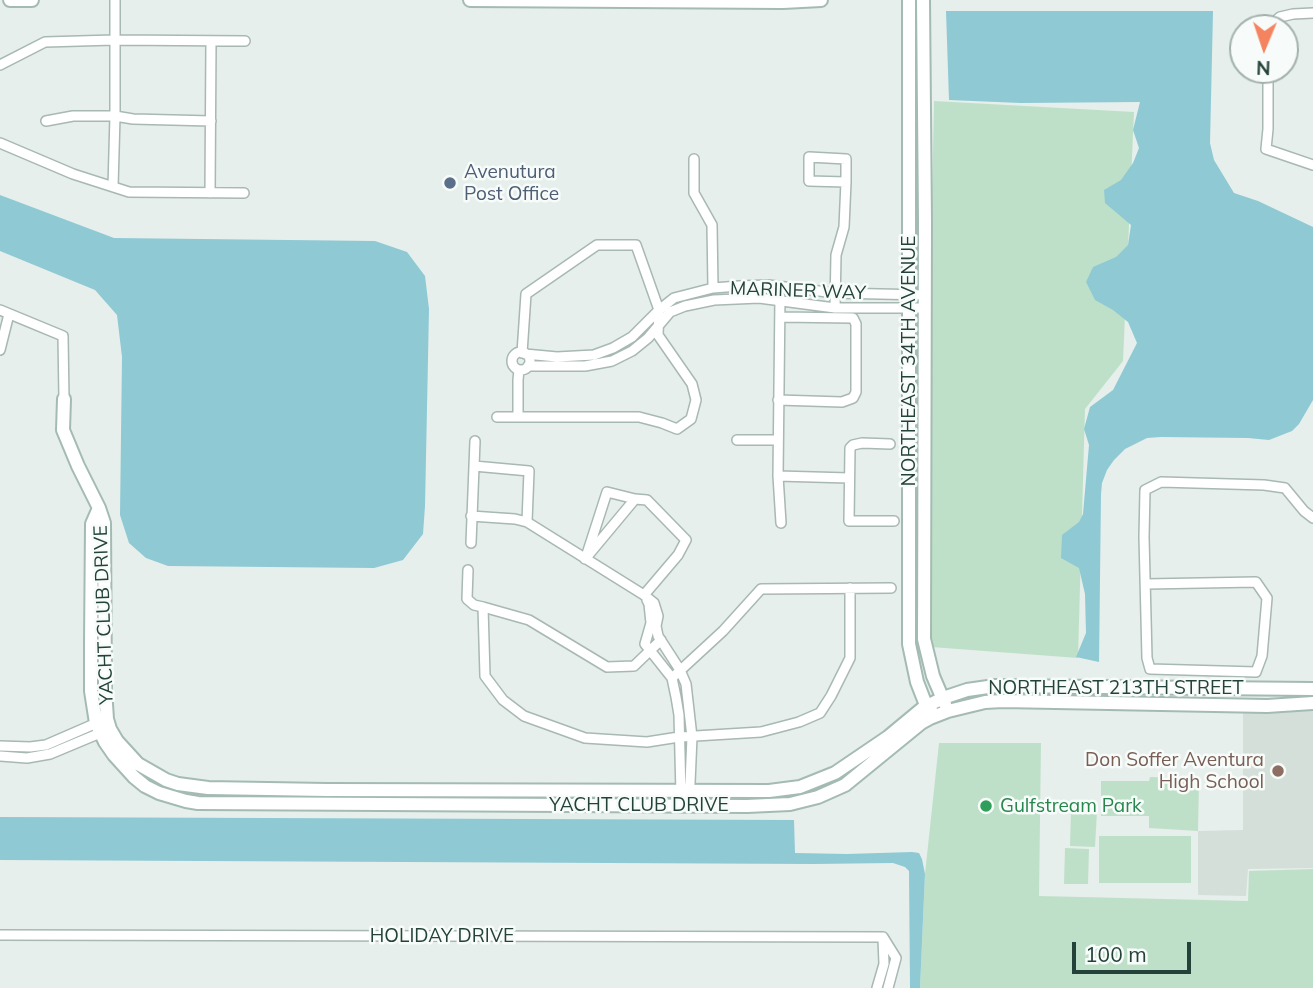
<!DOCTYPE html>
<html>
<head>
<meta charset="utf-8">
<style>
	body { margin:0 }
	#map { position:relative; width:1313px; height:988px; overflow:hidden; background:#e6efeb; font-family:Mulish,sans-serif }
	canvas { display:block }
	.north { position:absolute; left:1229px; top:14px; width:70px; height:70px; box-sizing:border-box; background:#f7fbf9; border:2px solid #a3b1ad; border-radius:50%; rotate:182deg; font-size:19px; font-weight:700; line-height:28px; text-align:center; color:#24423a }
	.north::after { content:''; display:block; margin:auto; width:24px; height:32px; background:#f4845f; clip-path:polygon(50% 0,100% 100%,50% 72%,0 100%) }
	.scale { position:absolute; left:1072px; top:942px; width:119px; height:32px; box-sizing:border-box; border:4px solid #24423a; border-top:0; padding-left:9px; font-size:21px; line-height:24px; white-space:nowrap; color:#24423a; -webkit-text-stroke:5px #f7fbf9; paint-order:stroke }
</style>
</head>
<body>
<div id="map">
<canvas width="1313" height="988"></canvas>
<div class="north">N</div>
<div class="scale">100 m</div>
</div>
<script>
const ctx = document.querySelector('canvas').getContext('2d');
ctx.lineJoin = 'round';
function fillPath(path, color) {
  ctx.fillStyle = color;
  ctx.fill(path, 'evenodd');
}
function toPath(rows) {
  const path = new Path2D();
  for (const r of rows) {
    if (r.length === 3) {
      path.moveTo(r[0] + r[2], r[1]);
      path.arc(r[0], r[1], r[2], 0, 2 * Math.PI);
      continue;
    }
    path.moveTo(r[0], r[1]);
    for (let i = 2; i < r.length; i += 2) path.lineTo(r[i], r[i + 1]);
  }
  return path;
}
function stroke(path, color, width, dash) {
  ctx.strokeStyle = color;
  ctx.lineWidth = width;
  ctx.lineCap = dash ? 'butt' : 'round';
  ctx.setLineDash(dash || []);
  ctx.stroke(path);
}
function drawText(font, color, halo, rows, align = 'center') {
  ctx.font = font + ' Mulish,sans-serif';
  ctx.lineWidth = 5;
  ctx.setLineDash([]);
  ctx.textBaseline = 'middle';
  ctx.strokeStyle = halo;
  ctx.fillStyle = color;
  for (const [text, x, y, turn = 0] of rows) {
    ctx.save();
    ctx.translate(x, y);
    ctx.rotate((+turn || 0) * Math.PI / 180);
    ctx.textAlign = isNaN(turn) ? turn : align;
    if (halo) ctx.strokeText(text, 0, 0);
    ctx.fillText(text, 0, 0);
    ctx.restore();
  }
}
const built = toPath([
	[1243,711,1313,711,1313,868,1248,869,1246,896,1198,895,1198,831,1243,830]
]);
const green = toPath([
	[934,101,1134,112,1123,361,1085,409,1078,658,931,647,924,622],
	[939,743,1041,743,1039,896,1248,901,1249,871,1313,869,1313,988,920,988,925,874],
	[1150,777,1194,778,1199,782,1198,831,1149,828,1149,816,1101,816,1101,781,1149,781],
	[1071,810,1097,811,1095,847,1070,846],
	[1099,836,1191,836,1191,883,1099,883],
	[1065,848,1089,849,1088,884,1064,884]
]);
const water = toPath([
	[946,11,1213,11,1210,143,1214,160,1234,193,1258,201,1313,227,1313,400,1299,424,1292,431,1269,440,1248,438,1161,437,1147,438,1125,449,1114,460,1107,470,1102,483,1101,494,1099,662,1076,657,1086,633,1085,594,1079,568,1061,558,1062,535,1079,522,1083,514,1089,445,1084,429,1090,407,1113,390,1137,343,1128,322,1113,310,1095,300,1086,282,1093,267,1116,257,1128,245,1131,225,1105,203,1104,190,1121,180,1133,163,1139,148,1133,130,1140,102,1021,103,949,100],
	[0,195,114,238,375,241,407,252,425,276,429,309,425,506,423,534,403,560,374,568,168,566,146,558,129,543,120,515,122,357,117,315,95,290,0,251],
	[0,817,794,820,795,853,847,854,912,852,919,853,922,859,925,874,920,988,910,988,909,871,905,867,893,863,813,864,0,860]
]);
const street = toPath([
	[1270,28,1272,24,1280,17,1293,14,1313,13],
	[0,65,45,42,114,40,245,41],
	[1268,70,1268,129,1266,149,1313,165],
	[46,121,73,116,115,116,133,119,211,121],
	[0,143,73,174,129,192,244,193],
	[809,157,846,159,846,182,809,181,809,157],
	[694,159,694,193,712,225,713,288],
	[113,187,115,116,115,0],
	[210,193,211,41],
	[780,297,778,476,781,523],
	[835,308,836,255,844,227,846,182],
	[0,310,63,336,64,399],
	[0,350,9,314],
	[521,361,9],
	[525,354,557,357,594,355,613,348,632,337,659,310,674,298,713,288,739,286,768,285,836,293,924,295],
	[528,366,585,366,612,361,632,351,648,338,670,312,685,306,714,300,759,298,835,308,924,308],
	[519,370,518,380,518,417,639,417,662,423,677,429,691,419,696,400,692,384,658,335,659,310,636,245,597,245,526,294,522,353],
	[778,400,842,402,853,398,856,392,856,324,853,318,780,317],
	[497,417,518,417],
	[737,440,778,440],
	[890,444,862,443,853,445,850,448,849,521,894,521],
	[474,466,529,471,527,522],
	[778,476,849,478],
	[471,516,515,519,527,522,644,595,654,603,658,616,656,626,658,636,680,670,686,684,692,737,690,783,689,791,681,805],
	[471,543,475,441],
	[587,554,607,492,635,499],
	[585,559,635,499,647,500,686,540,678,555,644,595],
	[468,570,467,599,474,605,483,607],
	[1146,584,1256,582,1267,598,1262,656,1256,672,1150,669,1147,658,1144,537,1145,490,1161,482,1264,485,1285,488,1304,511,1313,518],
	[647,600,649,604,651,623,645,644,672,678,676,697,679,715,681,795],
	[661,640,634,666,607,667,529,620,483,607,485,676,503,700,524,716,585,738,647,742,679,737,761,732,799,722,820,713,831,696,850,658,850,588],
	[672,678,723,631,761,589,891,588],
	[0,746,30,747,46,745,99,722],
	[0,756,27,758,50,754,105,731],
	[0,935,883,937],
	[883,937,896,958,888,988],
	[877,988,884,964,883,939]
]);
const secondary = toPath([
	[10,0,32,0],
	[470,0,783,2,821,0],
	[909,0,909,644,917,682,924,700,931,710],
	[923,0,925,221,924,639,933,676,945,704],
	[64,399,63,430,78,466,99,508,104,523,105,689,107,719,110,729,117,741,138,764,166,780,178,784,208,788,327,790,769,791,800,787,835,773,888,737,923,708,943,698,967,690,995,686,1313,689],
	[99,508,92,524,91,643,91,691,96,723,105,742,114,755,134,777,145,786,159,793,186,801,198,803,747,806,790,804,818,797,845,785,921,723,930,718,948,711,985,702,1003,701,1267,706,1313,703]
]);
const markers = [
	[450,183,7,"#5c6f8a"],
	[1278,771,7,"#8d6e63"],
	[986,806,7,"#2e9e5b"]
];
const serviceNames = [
	["Avenutura",464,172],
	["Post Office",464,194]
];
const streetNames = [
	["MARINER WAY",798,291,2],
	["NORTHEAST 34TH AVENUE",909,361,-90],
	["YACHT CLUB DRIVE",104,615,-92],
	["NORTHEAST 213TH STREET",1116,688],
	["YACHT CLUB DRIVE",639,805],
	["HOLIDAY DRIVE",442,936]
];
const educationNames = [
	["Don Soffer Aventura",1264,760],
	["High School",1264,782]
];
const leisureNames = [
	["Gulfstream Park",1000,806]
];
fillPath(built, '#d4dfda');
fillPath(green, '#bfe0c8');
fillPath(water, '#8ec9d4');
stroke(street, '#a8b8b2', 12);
stroke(secondary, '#a4bbb3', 16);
stroke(street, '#fff', 9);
stroke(secondary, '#fff', 12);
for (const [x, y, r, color] of markers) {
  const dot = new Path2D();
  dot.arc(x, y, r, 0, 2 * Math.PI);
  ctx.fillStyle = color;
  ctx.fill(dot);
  stroke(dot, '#f7fbf9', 2.5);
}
drawText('19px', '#4e5e75', '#f7fbf9', serviceNames, 'left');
drawText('19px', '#24423a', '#f7fbf9', streetNames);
drawText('19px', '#785e54', '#f7fbf9', educationNames, 'right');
drawText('19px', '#27864d', '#f7fbf9', leisureNames, 'left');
</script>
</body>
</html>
